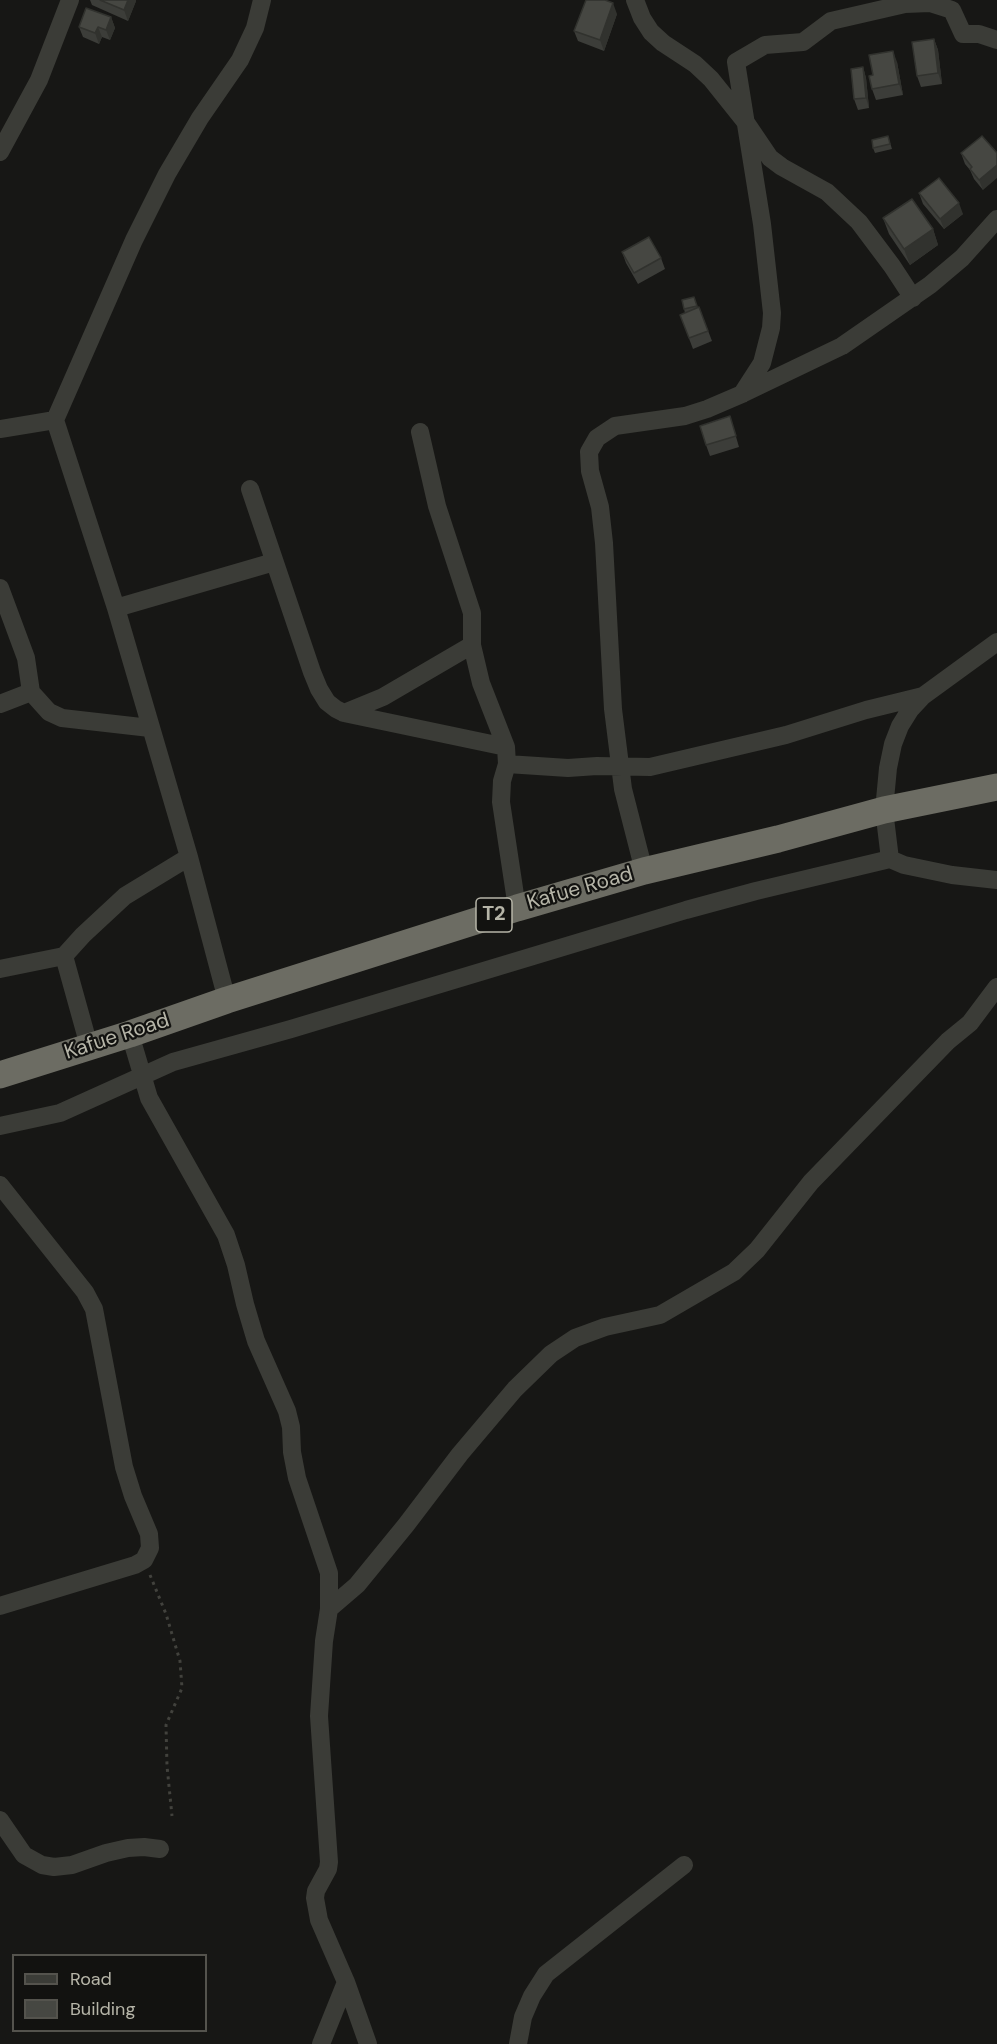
<!DOCTYPE html>
<html>
<head>
<meta charset="utf-8">
<style>
	body { margin:0 }
	#map { position:relative; width:997px; height:2044px; overflow:hidden; background:#171715; font-family:"DM Sans",sans-serif }
	canvas { display:block }
	.legend { position:absolute; left:12px; top:1954px; width:195px; height:78px; box-sizing:border-box; background:#121210; border:2px solid #54534d; margin:0; padding:8px 10px; list-style:none; font-size:18px; color:#b6b5a8 }
	.legend li { display:flex; align-items:center; gap:12px; height:30px }
	.legend b { width:30px; border:2px solid #54534d }
</style>
</head>
<body>
<div id="map">
<canvas width="997" height="2044"></canvas>
<ul class="legend">
<li><b style="height:8px;background:#3b3c37"></b>Road</li>
<li><b style="height:16px;background:#464742"></b>Building</li>
</ul>
</div>
<script>
const ctx = document.querySelector('canvas').getContext('2d');
ctx.lineJoin = 'round';
function toPath(rows) {
  const path = new Path2D();
  for (const r of rows) {
    path.moveTo(r[0], r[1]);
    for (let i = 2; i < r.length; i += 2) path.lineTo(r[i], r[i + 1]);
  }
  return path;
}
function stroke(path, color, width, dash) {
  ctx.strokeStyle = color;
  ctx.lineWidth = width;
  ctx.lineCap = dash ? 'butt' : 'round';
  ctx.setLineDash(dash || []);
  ctx.stroke(path);
}
function fillPath(path, color) {
  ctx.fillStyle = color;
  ctx.fill(path, 'evenodd');
}
function drawText(font, color, halo, rows, align = 'center') {
  ctx.font = font + ' "DM Sans",sans-serif';
  ctx.lineWidth = 4.5;
  ctx.setLineDash([]);
  ctx.textBaseline = 'middle';
  ctx.strokeStyle = halo;
  ctx.fillStyle = color;
  for (const [text, x, y, turn = 0] of rows) {
    ctx.save();
    ctx.translate(x, y);
    ctx.rotate((+turn || 0) * Math.PI / 180);
    ctx.textAlign = isNaN(turn) ? turn : align;
    if (halo) ctx.strokeText(text, 0, 0);
    ctx.fillText(text, 0, 0);
    ctx.restore();
  }
}
const path = toPath([
	[150,1575,166,1614,180,1661,182,1688,166,1725,167,1766,172,1816]
]);
const minor = toPath([
	[635,0,642,18,651,32,663,43,695,64,711,79,747,124,770,158,782,167,827,192,859,222,892,266,913,298],
	[0,152,39,80,70,0],
	[742,394,762,363,771,328,772,313,762,224,736,62,765,45,803,42,831,21,905,4,930,3,952,10,963,34,979,34,997,40],
	[0,429,55,420],
	[420,432,437,506,472,613,472,645,481,683,506,747,507,764,502,781,501,802,517,908],
	[250,489,312,672,319,689,327,702,336,709,344,713,383,697,472,645],
	[0,588,26,658,31,692,0,704],
	[116,608,274,562],
	[997,642,923,696,910,710,900,726,893,744,888,768,884,810,890,859,904,865,952,875,997,880],
	[31,692,49,712,62,718,150,728],
	[344,713,506,747],
	[507,764,568,768,597,766,650,767,786,735,866,710,923,696],
	[644,871,623,789,613,709,604,543,600,507,590,471,589,452,597,438,615,426,685,416,707,409,742,394,842,346,930,285,962,258,997,219],
	[64,956,83,935,125,896,189,857],
	[0,969,64,956,89,1046],
	[227,1000,189,857,116,608,55,420,134,240,167,174,200,118,240,60,255,28,262,0],
	[130,1034,149,1098,226,1235,236,1265,245,1304,256,1341,287,1411,291,1427,292,1452,297,1478,329,1573,329,1609],
	[0,1126,60,1113,173,1062,291,1029,686,910,756,891,890,859],
	[0,1185,85,1292,94,1309,124,1467,133,1496,149,1534,150,1548,144,1560,135,1565,0,1606],
	[0,1820,24,1855,42,1865,54,1867,72,1865,106,1853,128,1848,144,1847,160,1849],
	[321,2044,346,1982],
	[368,2044,346,1982,319,1920,315,1898,316,1891,328,1869,329,1862,319,1716,324,1641,329,1609,357,1585,406,1525,460,1454,515,1389,551,1354,575,1338,605,1327,660,1315,734,1272,757,1250,811,1182,948,1041,970,1023,997,987],
	[518,2044,523,2017,532,1996,546,1974,684,1865]
]);
const highway = toPath([
	[0,1075,130,1034,227,1000,517,908,644,871,778,839,884,810,997,787]
]);
const wall = toPath([
	[90,0,136,0,136,1,128,21,92,5],
	[617,14,604,51,578,41,574,31],
	[111,17,115,28,110,40,102,37,99,44,83,37,79,27],
	[934,39,938,50,942,84,921,87,917,76],
	[897,62,903,95,876,100,872,89,873,75],
	[863,67,866,78,869,108,858,110,854,99],
	[888,136,892,149,875,153,873,148],
	[982,136,983,190,974,179,970,170,965,164,961,153],
	[919,193,963,214,944,229,923,204],
	[883,218,933,229,938,245,910,265,889,234],
	[622,252,661,258,665,269,638,284,626,263],
	[694,297,698,308,699,307,712,341,693,349,680,315,685,313,684,309],
	[730,416,739,447,710,456,706,445]
]);
const shadedWall = toPath([
	[128,0,136,0,136,1,128,21,124,10],
	[613,3,617,14,604,51,600,40],
	[111,17,115,28,110,40,106,30],
	[98,27,102,37,99,44,95,33],
	[934,39,938,50,942,84,938,73],
	[893,51,897,62,903,95,899,84],
	[863,67,866,78,869,108,866,98],
	[997,165,997,178,983,190,979,180],
	[959,203,963,214,944,229,940,219],
	[933,229,938,245,910,265,904,249]
]);
const building = toPath([
	[100,0,128,0,124,10,100,0],
	[586,0,605,0,613,3,600,40,574,31,586,0],
	[86,8,111,17,106,30,98,27,95,33,79,27,86,8],
	[934,39,938,73,917,76,912,42,934,39],
	[893,51,899,84,872,89,869,76,873,75,869,55,893,51],
	[863,67,866,98,854,99,851,69,863,67],
	[888,136,890,144,873,148,872,140,888,136],
	[982,136,997,153,997,165,979,180,970,169,972,167,961,153,982,136],
	[939,178,959,203,940,219,919,193,939,178],
	[912,199,933,229,904,249,883,218,912,199],
	[649,237,661,258,634,273,622,252,649,237],
	[694,297,697,306,684,309,682,300,694,297],
	[699,307,708,331,689,338,680,315,699,307],
	[730,416,736,436,706,445,700,426,730,416]
]);
const shields = [
	[494,915,36]
];
const shieldNames = [
	["T2",494,915]
];
const streetNames = [
	["Kafue Road",580,889,-16],
	["Kafue Road",117,1037,-18]
];
stroke(path, '#42423d', 3, [3, 4.5]);
stroke(minor, '#3b3c37', 18);
stroke(highway, '#6c6c63', 27);
fillPath(wall, '#3c3d39');
fillPath(shadedWall, '#31322e');
fillPath(building, '#464742');
stroke(building, '#31322e', 1.5);
for (const [x, y, w] of shields) {
  const box = new Path2D();
  box.roundRect(x - w / 2, y - 17, w, 34, 4.5);
  ctx.fillStyle = '#121210';
  ctx.fill(box);
  stroke(box, '#b6b5a8', 1.5);
}
drawText('bold 20px', '#b6b5a8', null, shieldNames);
drawText('21px', '#b6b5a8', '#121210', streetNames);
</script>
</body>
</html>
